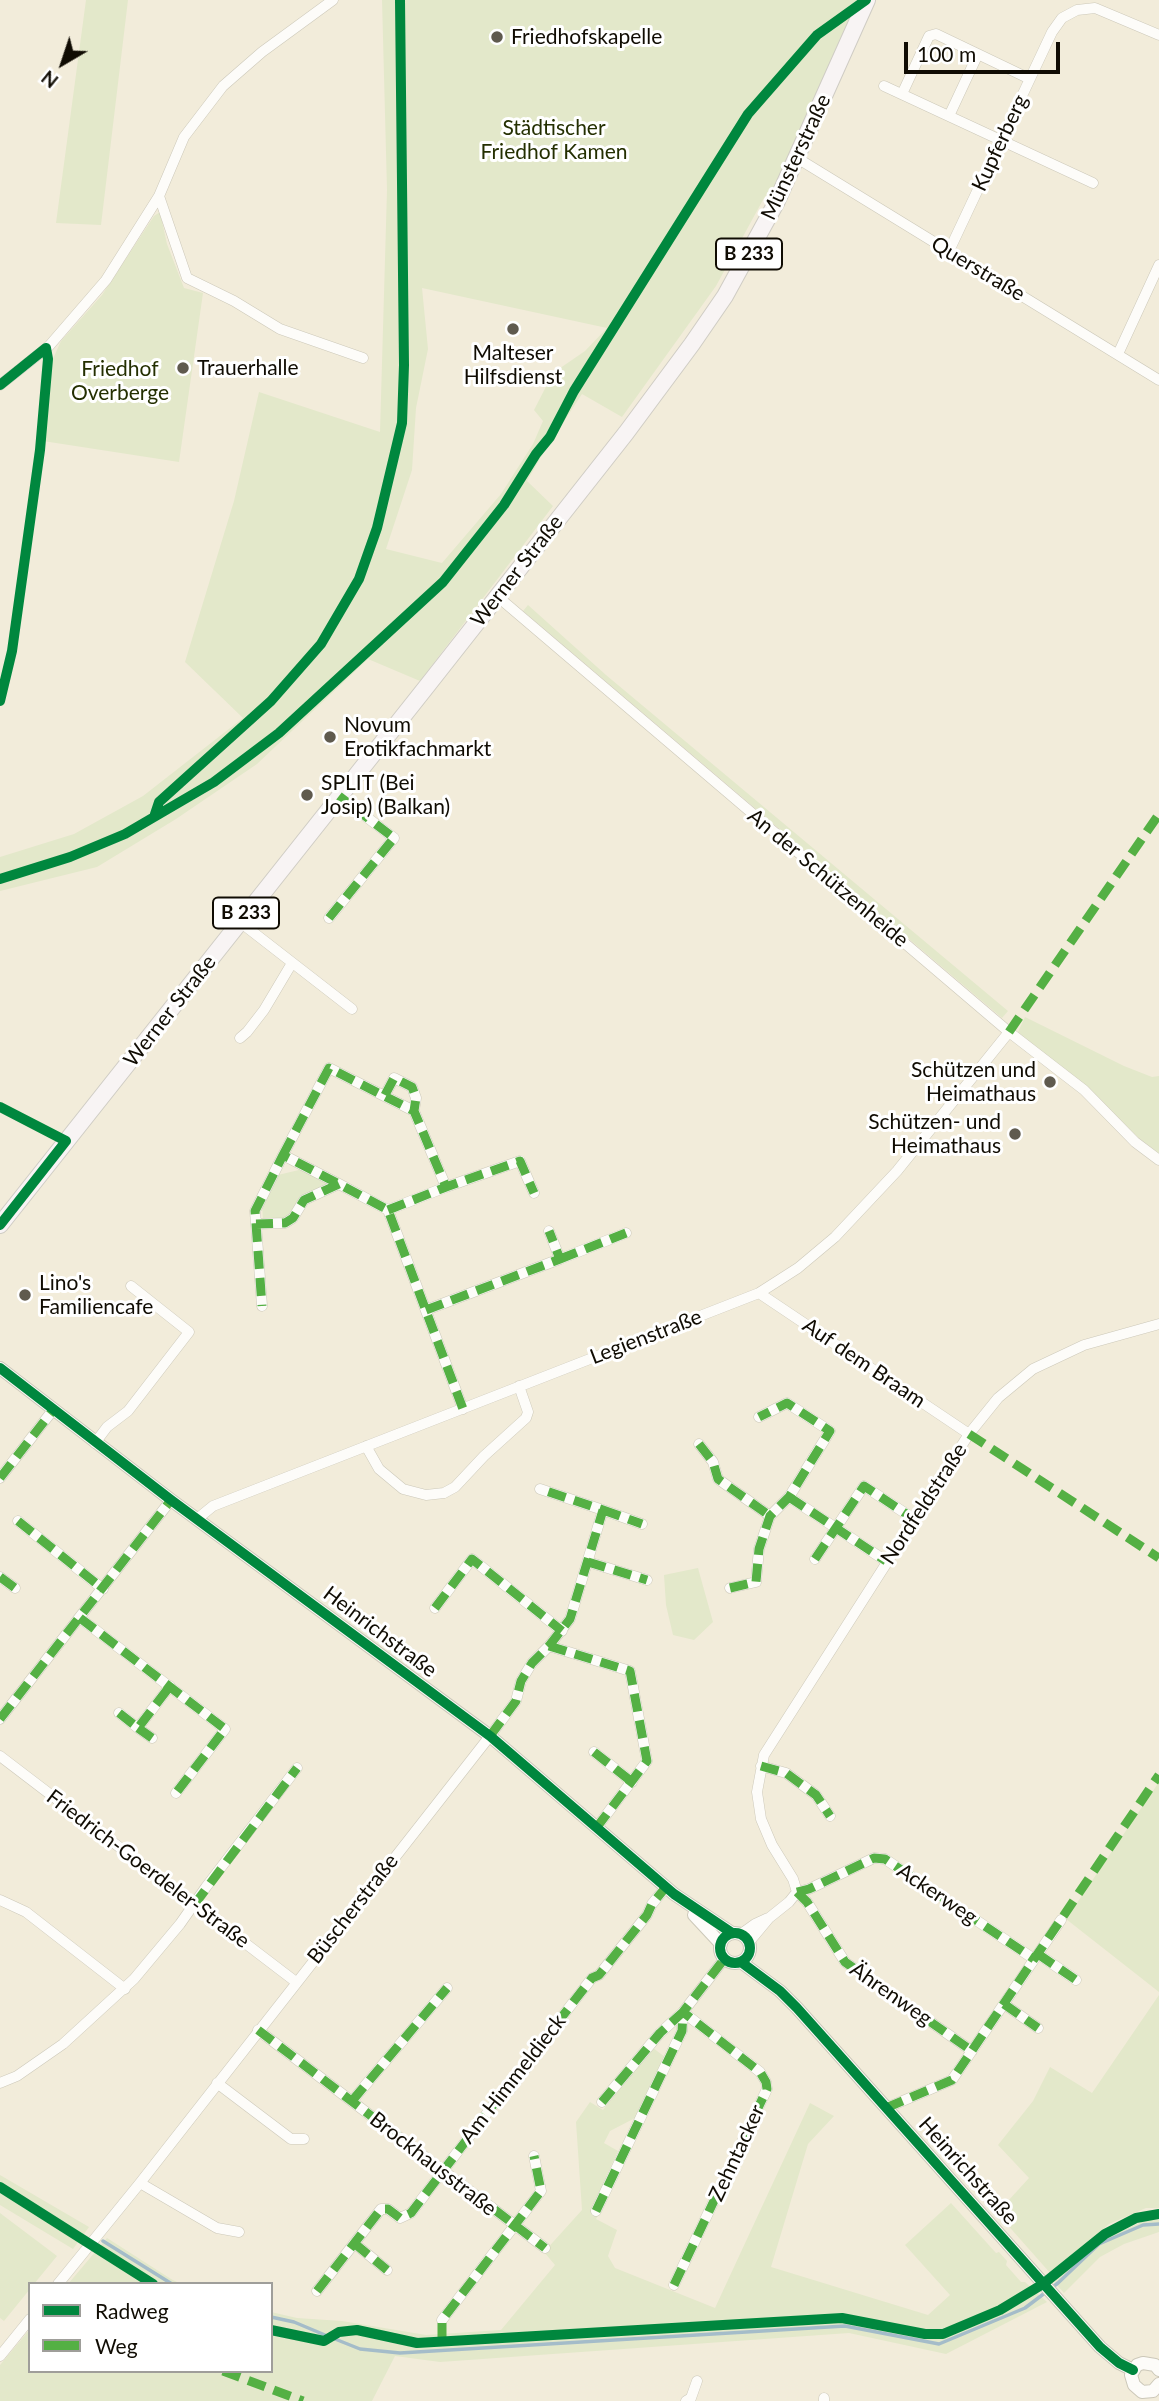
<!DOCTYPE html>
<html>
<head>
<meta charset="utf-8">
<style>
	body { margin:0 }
	#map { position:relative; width:1159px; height:2401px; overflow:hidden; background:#f2ecda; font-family:Lato,sans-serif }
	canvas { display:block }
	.legend { position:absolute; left:28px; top:2282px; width:245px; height:91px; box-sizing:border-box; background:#fff; border:2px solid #9f9e9a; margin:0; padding:9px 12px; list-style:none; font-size:21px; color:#100c03 }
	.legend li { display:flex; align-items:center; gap:14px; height:35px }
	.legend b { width:35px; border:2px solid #9f9e9a }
	.north { position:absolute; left:28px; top:28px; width:70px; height:70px; -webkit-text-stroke:5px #fff; paint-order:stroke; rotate:219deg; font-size:19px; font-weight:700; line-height:28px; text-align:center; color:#100c03 }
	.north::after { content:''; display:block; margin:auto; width:24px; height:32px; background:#100c03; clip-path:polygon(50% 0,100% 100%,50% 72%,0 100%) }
	.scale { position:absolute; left:904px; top:42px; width:156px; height:32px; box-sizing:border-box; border:4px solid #100c03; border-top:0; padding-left:9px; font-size:21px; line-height:24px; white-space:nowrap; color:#100c03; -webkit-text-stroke:5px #fff; paint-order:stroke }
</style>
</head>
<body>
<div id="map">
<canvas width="1159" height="2401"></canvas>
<ul class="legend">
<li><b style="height:9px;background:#00873e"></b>Radweg</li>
<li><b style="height:9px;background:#54b044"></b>Weg</li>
</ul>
<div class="north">N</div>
<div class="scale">100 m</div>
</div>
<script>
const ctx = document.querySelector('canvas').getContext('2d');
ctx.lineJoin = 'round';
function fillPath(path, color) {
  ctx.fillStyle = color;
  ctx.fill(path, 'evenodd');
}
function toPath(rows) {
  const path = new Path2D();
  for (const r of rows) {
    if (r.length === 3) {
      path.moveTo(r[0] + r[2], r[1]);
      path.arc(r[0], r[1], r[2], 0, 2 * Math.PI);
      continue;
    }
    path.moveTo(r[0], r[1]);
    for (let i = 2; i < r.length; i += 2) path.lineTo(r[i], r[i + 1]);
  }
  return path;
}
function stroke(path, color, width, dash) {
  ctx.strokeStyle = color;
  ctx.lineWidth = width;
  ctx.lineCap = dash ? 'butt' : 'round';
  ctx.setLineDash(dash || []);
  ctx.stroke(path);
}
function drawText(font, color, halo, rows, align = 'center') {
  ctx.font = font + ' Lato,sans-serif';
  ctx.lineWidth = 6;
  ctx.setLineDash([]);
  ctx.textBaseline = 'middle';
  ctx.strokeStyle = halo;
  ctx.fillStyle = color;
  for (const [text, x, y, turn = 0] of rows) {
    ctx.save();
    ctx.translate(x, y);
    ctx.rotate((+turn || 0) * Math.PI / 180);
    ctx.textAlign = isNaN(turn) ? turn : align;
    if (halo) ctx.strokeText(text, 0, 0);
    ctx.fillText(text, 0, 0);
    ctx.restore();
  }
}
const green = toPath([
	[86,0,128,0,101,225,56,223],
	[382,0,865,0,794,163,764,198,716,286,622,417,582,394,545,450,527,481,553,506,420,681,368,659,257,764,176,819,97,867,0,891,0,857,74,834,143,796,243,718,185,662,234,501,259,392,380,432,387,190],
	[422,288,607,328,585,351,553,373,534,410,543,421,533,444,501,494,442,563,386,549,412,470,416,408,428,349],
	[160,212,167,244,184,288,203,293,179,462,43,441,52,361,61,341,102,295,154,216],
	[528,605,606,675,1008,1011,1002,1018,523,611],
	[1025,1017,1124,1066,1152,1077,1159,1076,1159,1155,1153,1152,1091,1091,1017,1034],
	[303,1169,329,1182,292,1216,286,1219,263,1220,262,1204,278,1175],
	[698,1568,713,1622,694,1640,673,1635,666,1605,664,1575],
	[1159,1782,1159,1992,1066,1919],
	[1159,1995,1159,2208,1146,2208,1109,2224,1051,2274,997,2213,1029,2178,998,2145,1033,2101,1050,2067,1092,2093],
	[653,2048,665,2057,637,2117,610,2131,604,2143,618,2151,606,2177,615,2182,596,2219,617,2230,608,2256,615,2268,715,2308,810,2103,834,2116,808,2144,771,2267,928,2315,950,2295,905,2245,951,2203,996,2253,999,2252,1007,2261,1006,2265,1021,2282,1025,2282,1047,2302,946,2354,849,2333,440,2362,395,2356,372,2401,0,2401,0,2365,30,2329,30,2371,271,2371,271,2312,297,2318,342,2321,426,2335,501,2330,555,2265,544,2252,582,2210,576,2122,590,2102,603,2110],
	[0,2175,89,2227,73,2249,0,2205],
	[0,2213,57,2256,34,2284,30,2284,30,2289,4,2321,0,2318],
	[1159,2219,1159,2232,1124,2244,1100,2257,1064,2293,1055,2283,1057,2276,1106,2238,1144,2221],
	[107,2238,171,2279,181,2284,68,2284]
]);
const stream = toPath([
	[103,2241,172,2284],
	[271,2317,294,2322,325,2335],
	[335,2339,360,2349,400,2353,845,2326,939,2344,1025,2308,1058,2283,1099,2244,1143,2225,1159,2224]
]);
const minor = toPath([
	[884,86,1093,183],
	[902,94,929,36,936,34,1030,79],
	[949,116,978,54],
	[797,158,1159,380],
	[159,196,187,278,234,301,280,329,363,358],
	[949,251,1052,32,1062,18,1077,10,1095,8,1159,35],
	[1118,354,1159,265],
	[0,385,49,346,106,280,159,196,184,137,223,86,262,52,333,0],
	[497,596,1009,1032,1084,1090,1135,1142,1159,1160],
	[329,918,394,838,339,796],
	[240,922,352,1009],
	[240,1038,247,1032,264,1010,292,963],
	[385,1095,394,1078,412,1087,416,1098,414,1111],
	[283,1155,329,1068,414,1111,446,1187,520,1161,534,1193],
	[339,1184,304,1200,293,1218,285,1223,256,1224,255,1211,283,1155,339,1184,388,1210,463,1409],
	[388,1210,446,1187],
	[256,1224,262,1306],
	[560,1259,626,1233],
	[759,1293,969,1434],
	[426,1310,560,1259,549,1231],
	[95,1443,107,1427,128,1411,189,1332,131,1286],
	[699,1444,713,1462,718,1479,770,1516],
	[366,1446,379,1469,403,1489,426,1495,444,1493,455,1487,484,1456,526,1418,528,1412,519,1386],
	[0,1478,53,1410],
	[789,1497,886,1561],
	[603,1510,642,1524],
	[197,1519,213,1506,759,1293,798,1268,835,1237,897,1171,1009,1032],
	[18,1521,103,1589],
	[815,1559,864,1486,914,1519],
	[588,1562,647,1580],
	[0,1577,15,1588],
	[730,1588,756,1582,759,1549,770,1516,789,1497,830,1431,787,1403,759,1417],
	[435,1608,472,1559,562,1631],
	[80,1618,225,1729,176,1793],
	[549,1646,630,1671,647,1761,597,1827],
	[119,1713,138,1728,170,1686],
	[0,1719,171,1500],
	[138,1728,152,1738],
	[594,1752,632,1782],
	[0,1756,296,1982],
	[761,1766,786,1773,816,1795,830,1816],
	[797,1892,809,1889,874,1858,885,1859,1034,1959],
	[797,1892,807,1902,845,1962,972,2051],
	[0,1900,26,1912,125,1989],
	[741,1934,755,1924,768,1918],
	[749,1942,769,1918,789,1902,797,1892,793,1879,772,1845,761,1819,757,1792,764,1755,969,1434,998,1398,1033,1369,1084,1345,1159,1324],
	[1038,1954,1076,1980],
	[1004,2004,1038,2028],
	[258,2030,545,2248],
	[0,2083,17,2076,63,2044,134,1979,180,1924,206,1887,297,1768],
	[217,2083,291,2139,304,2139],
	[352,2101,447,1988],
	[886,2108,952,2080,1061,1920],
	[140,2183,217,2228,239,2232],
	[596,2211,682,2031,683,2012,660,2033,602,2102],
	[354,2243,387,2270],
	[58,2284,140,2183,490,1736,516,1701,521,1681,532,1663,549,1646,570,1619,603,1510,540,1489],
	[674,2285,767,2089,766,2082,760,2072,683,2012,725,1958],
	[317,2291,381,2209,388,2209,400,2218,411,2213,497,2100,508,2092,544,2045,547,2036,592,1978,599,1975,647,1915,652,1904,666,1887],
	[442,2320,541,2191,534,2156],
	[0,2356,30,2319],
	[686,2401,691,2398,697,2381],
	[824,2401,824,2398]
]);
const tertiary = toPath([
	[0,1368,171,1500,490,1736,674,1894,732,1933],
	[694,1915,721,1944],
	[735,1948,15],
	[741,1962,780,1991,797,2008,1100,2347,1119,2363,1133,2370],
	[1159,2370,1155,2365,1143,2363,1137,2365,1131,2375,1134,2385,1142,2392,1153,2391,1159,2384]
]);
const primary = toPath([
	[0,1225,427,686,626,433,692,344,725,296,776,203,867,0]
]);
const quiet = toPath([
	[329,918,394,838,339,796],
	[1009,1032,1159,814],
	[385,1095,394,1078,412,1087,416,1098,414,1111],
	[283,1155,329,1068,414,1111,446,1187,520,1161,534,1193],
	[339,1184,304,1200,293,1218,285,1223,256,1224,255,1211,283,1155,339,1184,388,1210,463,1409],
	[388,1210,446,1187],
	[256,1224,262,1306],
	[560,1259,626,1233],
	[426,1310,560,1259,549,1231],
	[969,1434,1159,1558],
	[699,1444,713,1462,718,1479,770,1516],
	[0,1478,53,1410],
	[789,1497,886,1561],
	[603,1510,642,1524],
	[18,1521,103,1589],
	[815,1559,864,1486,914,1519],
	[588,1562,647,1580],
	[0,1577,15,1588],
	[730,1588,756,1582,759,1549,770,1516,789,1497,830,1431,787,1403,759,1417],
	[435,1608,472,1559,562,1631],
	[80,1618,225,1729,176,1793],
	[549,1646,630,1671,647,1761,597,1827],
	[119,1713,138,1728,170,1686],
	[0,1719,171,1500],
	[138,1728,152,1738],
	[490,1736,516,1701,521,1681,532,1663,549,1646,570,1619,603,1510,540,1489],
	[594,1752,632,1782],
	[761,1766,786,1773,816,1795,830,1816],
	[797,1892,809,1889,874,1858,885,1859,1034,1959],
	[797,1892,807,1902,845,1962,972,2051],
	[194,1905,297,1768],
	[1038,1954,1076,1980],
	[1004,2004,1038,2028],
	[258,2030,545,2248],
	[352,2101,447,1988],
	[886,2108,952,2080,1159,1775],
	[596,2211,682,2031,683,2012,660,2033,602,2102],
	[354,2243,387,2270],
	[674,2285,767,2089,766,2082,760,2072,683,2012,725,1958],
	[317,2291,381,2209,388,2209,400,2218,411,2213,497,2100,508,2092,544,2045,547,2036,592,1978,599,1975,647,1915,652,1904,666,1887],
	[442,2341,442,2320,541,2191,534,2156],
	[223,2371,303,2401]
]);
const cycleway = toPath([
	[0,385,46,348,48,359,40,450,12,651,0,701],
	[154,817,159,802,271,701,321,644,359,579,377,528,402,423,404,365,400,0],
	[0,879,70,857,125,834,214,782,279,733,443,582,504,505,536,454,550,437,574,391,748,114,817,35,866,0],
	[0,1107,66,1141,0,1225],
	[0,1368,171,1500,490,1736,674,1894,732,1933],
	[735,1948,15],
	[741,1962,780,1991,797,2008,1100,2347,1119,2363,1133,2370],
	[0,2187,153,2284],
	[271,2330,324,2341,339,2332,357,2330,417,2343,842,2318,925,2334,943,2334,1000,2310,1043,2284,1105,2234,1136,2218,1159,2214]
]);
const markers = [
	[497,37,7,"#5f5a4e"],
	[513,329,7,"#5f5a4e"],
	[183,368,7,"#5f5a4e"],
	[330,737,7,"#5f5a4e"],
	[307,795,7,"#5f5a4e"],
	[1050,1082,7,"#5f5a4e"],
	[1015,1134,7,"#5f5a4e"],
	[25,1295,7,"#5f5a4e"]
];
const shields = [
	[749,254,66],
	[246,913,66]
];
const shieldNames = [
	["B 233",749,254],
	["B 233",246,913]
];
const poiNames = [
	["Friedhofskapelle",511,37],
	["Malteser",513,353,"center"],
	["Hilfsdienst",513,377,"center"],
	["Trauerhalle",197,368],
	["Novum",344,725],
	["Erotikfachmarkt",344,749],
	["SPLIT (Bei",321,783],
	["Josip) (Balkan)",321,807],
	["Schützen und",1036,1070,"right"],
	["Heimathaus",1036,1094,"right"],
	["Schützen- und",1001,1122,"right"],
	["Heimathaus",1001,1146,"right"],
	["Lino's",39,1283],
	["Familiencafe",39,1307]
];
const parkNames = [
	["Städtischer",554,128],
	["Friedhof Kamen",554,152],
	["Friedhof",120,369],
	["Overberge",120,393]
];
const streetNames = [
	["Kupferberg",1000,143,-65],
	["Münsterstraße",796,157,-65],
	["Querstraße",978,269,31],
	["Werner Straße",517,571,-52],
	["An der Schützenheide",828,878,40],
	["Werner Straße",170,1011,-52],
	["Legienstraße",646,1337,-21],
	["Auf dem Braam",864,1363,34],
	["Nordfeldstraße",924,1504,-57],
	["Heinrichstraße",380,1632,37],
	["Friedrich-Goerdeler-Straße",148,1869,37],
	["Ackerweg",937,1894,34],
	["Büscherstraße",353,1909,-52],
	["Ährenweg",891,1994,35],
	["Am Himmeldieck",513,2079,-52],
	["Zehntacker",737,2153,-65],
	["Brockhausstraße",433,2164,38],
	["Heinrichstraße",968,2171,48]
];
fillPath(green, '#e3e8ca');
stroke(stream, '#a4bcc9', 3.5);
stroke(minor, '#ccc8b9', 11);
stroke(tertiary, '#ccc8b9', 14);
stroke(primary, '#cfccc4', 18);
stroke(minor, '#fdfcf9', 10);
stroke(tertiary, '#fdfcf9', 12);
stroke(primary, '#f8f4f4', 16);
stroke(quiet, '#54b044', 9, [18, 9]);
stroke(cycleway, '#00873e', 10);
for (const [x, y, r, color] of markers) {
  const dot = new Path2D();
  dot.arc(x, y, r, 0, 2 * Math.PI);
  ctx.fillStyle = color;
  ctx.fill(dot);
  stroke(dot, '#fff', 2.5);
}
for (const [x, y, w] of shields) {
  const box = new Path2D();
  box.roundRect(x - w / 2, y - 15.5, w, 31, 5);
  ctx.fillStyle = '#fff';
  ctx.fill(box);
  stroke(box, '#100c03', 2);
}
drawText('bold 19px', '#100c03', null, shieldNames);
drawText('21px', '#100c03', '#fff', poiNames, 'left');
drawText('21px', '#242f01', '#fff', parkNames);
drawText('21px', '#100c03', '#fff', streetNames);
</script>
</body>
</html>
